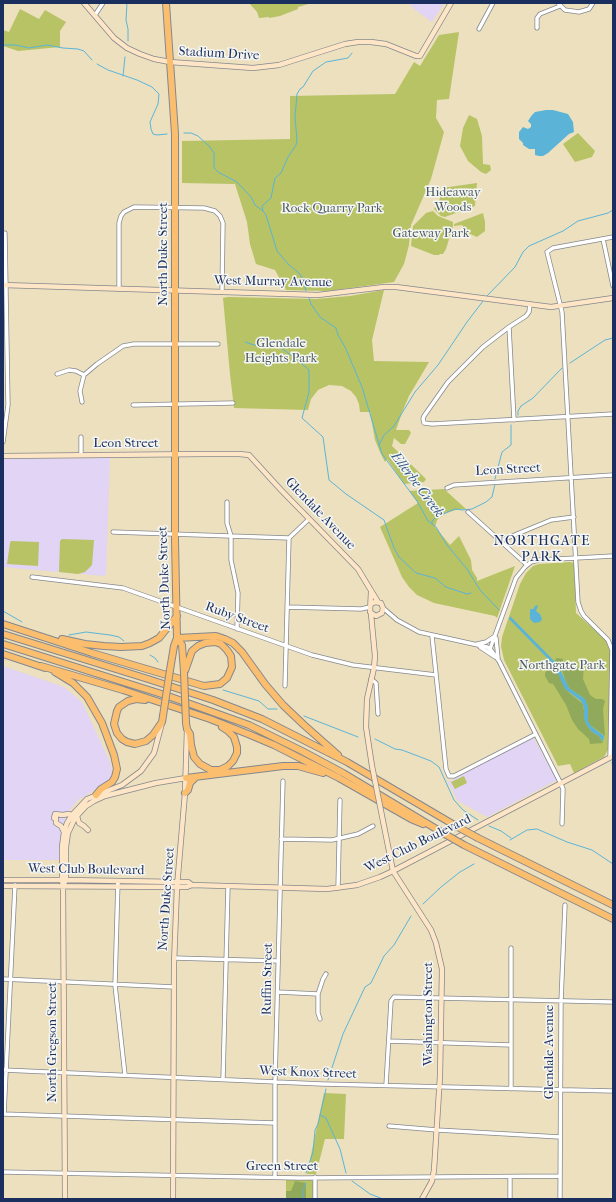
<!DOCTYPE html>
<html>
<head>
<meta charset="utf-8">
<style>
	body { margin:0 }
	#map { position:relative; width:616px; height:1202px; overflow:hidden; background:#ece0bf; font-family:"IM FELL French Canon",serif }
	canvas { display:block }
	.frame { position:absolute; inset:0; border:4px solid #1b2f5e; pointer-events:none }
</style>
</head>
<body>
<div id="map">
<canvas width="616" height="1202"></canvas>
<div class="frame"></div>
</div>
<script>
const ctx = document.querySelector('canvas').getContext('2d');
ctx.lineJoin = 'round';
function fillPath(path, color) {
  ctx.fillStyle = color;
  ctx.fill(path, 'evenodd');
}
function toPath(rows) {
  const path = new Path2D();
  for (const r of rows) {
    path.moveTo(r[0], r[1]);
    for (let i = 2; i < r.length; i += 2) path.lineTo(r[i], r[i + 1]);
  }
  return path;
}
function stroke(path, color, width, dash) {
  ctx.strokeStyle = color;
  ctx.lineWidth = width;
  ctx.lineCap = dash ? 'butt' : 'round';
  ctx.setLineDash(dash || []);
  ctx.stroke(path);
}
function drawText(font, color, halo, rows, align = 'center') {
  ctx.font = font + ' "IM FELL French Canon",serif';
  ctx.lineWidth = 3;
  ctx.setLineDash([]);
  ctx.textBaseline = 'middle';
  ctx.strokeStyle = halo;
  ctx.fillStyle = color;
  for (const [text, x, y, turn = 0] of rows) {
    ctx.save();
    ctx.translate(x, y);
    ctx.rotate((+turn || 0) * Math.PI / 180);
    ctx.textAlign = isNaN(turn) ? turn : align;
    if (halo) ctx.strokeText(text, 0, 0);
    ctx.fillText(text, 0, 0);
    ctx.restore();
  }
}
const built = toPath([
	[409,3,444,3,432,22,414,9],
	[110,458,106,574,104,576,3,567,3,459],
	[3,666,64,687,82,702,111,764,112,777,100,787,78,800,70,810,62,827,60,860,3,860],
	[533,737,557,780,487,817,458,801,448,782]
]);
const green = toPath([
	[249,3,312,3,298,7,298,9,280,16,269,18,269,17,259,18,257,12],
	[20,9,39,19,45,10,66,22,60,31,60,47,18,51,3,46,3,30,9,32],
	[459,32,449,99,437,100,436,118,444,132,431,179,411,225,409,245,404,264,394,282,328,291,286,290,275,270,256,264,250,244,247,222,235,184,182,183,182,141,290,139,290,96,395,94,414,62,420,66,439,35],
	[469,115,477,119,482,136,483,164,490,165,491,170,486,174,481,172,468,161,460,146,463,128],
	[578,133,595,151,592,157,575,162,563,144],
	[477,183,475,206,445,217,441,216,434,209,439,202,442,188],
	[433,211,438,216,453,222,453,226,446,249,443,254,440,254,439,255,434,255,411,246,413,226,426,213],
	[483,213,485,222,485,231,477,237,468,233,462,225,454,226,454,224],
	[384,290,372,340,374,361,429,362,409,396,403,410,396,430,409,430,411,433,405,444,401,444,394,438,392,446,425,478,426,479,424,482,404,484,387,459,385,462,380,452,375,440,370,412,360,412,359,404,356,397,351,391,342,386,329,385,318,390,311,399,308,410,234,408,230,374,223,298,228,297,316,299,350,296],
	[444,489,466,509,456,510,446,513,437,520,435,527,450,545,459,536,471,560,472,570,477,578,477,581,515,566,497,618,495,616,434,603,417,595,409,587,402,577,380,527,418,503,409,491],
	[62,539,94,540,92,565,85,572,78,574,59,572,60,541],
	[11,541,39,542,38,566,7,564,10,543],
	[570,562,574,563,576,613,608,642,610,647,611,654,608,750,604,757,574,773,570,764,558,766,504,660,501,646,502,637,520,584,526,573,533,566,539,564],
	[464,776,467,783,455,789,451,782],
	[324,1093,346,1094,344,1139,325,1139,316,1174,307,1174],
	[286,1179,311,1180,313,1181,313,1199,286,1199]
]);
const forest = toPath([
	[557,658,563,659,563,662,570,667,578,667,582,665,584,666,583,679,590,695,596,699,602,699,605,701,603,709,605,736,589,724,587,719,588,712,582,697,569,688,566,682,562,670,554,661],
	[551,664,554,665,557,671,568,692,583,704,586,724,592,732,599,736,603,743,590,744,589,739,578,729,572,720,566,705,555,687,553,684,549,683,545,676,545,673],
	[295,1181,306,1183,306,1199,286,1199,286,1191,291,1191]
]);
const water = toPath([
	[546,110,553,110,568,114,573,122,574,132,569,134,548,153,543,156,539,156,535,155,535,149,529,149,523,145,523,143,519,139,519,132,523,127,528,129,531,127,531,124,528,121,532,115,535,112],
	[536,605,538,606,536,611,540,614,542,619,540,622,534,623,530,619,530,609,533,609],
	[510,616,558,665,569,688,585,699,588,707,588,721,591,726,604,736,603,742,599,736,592,732,586,724,584,718,584,707,581,701,565,689,554,665,509,619]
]);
const stream = toPath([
	[127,3,126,20,128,29,128,41],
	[3,45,16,45,29,48,47,45,63,48,78,49,84,51,92,60],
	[97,64,108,70,137,80,152,87,159,94,158,104,150,122,151,129,153,134,157,135,167,134],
	[123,76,125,57],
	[184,133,191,133,198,136,210,147,214,153,214,168,218,172,237,182,251,197,255,205,263,211,266,215,277,251,288,264,299,273,303,279,306,291],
	[263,211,262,206,271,198,275,178,281,173,288,157,296,145,297,140,295,117,297,94,300,89,303,87,313,71,326,62,348,58,352,53],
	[486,297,515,267,523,252,529,246,563,231,578,221,608,213,613,210],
	[309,298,311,304,320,317,336,328,338,335,345,347,362,387,382,454,417,501,428,521,436,527,447,545,467,569,480,590,499,610],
	[245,342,254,345,278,346,294,357,309,370,309,392,302,418,323,437,329,480,346,494,384,520,394,548,399,557,416,573,435,578,446,587,467,594,471,593],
	[570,363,605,340,613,338],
	[518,415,518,411,521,406,533,398,562,368],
	[379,445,384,435,394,426,415,392,438,365,467,322,483,301],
	[495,479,502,452,511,445,511,425],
	[432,524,432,521,436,517,455,509,463,510,472,509,486,502,492,497,495,484],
	[3,611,22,622],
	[69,635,86,632,110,635,119,637,124,641],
	[150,655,155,658,158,662],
	[223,690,259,701,268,709,277,709],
	[304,716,358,737],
	[375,739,395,749,402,750,431,761,439,767,454,800,463,810,478,820],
	[612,763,613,766],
	[489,826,501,831,511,838],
	[510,840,527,830,537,829,567,842,592,850,613,864],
	[423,904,441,887,460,872,474,864],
	[328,1080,343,1034,365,987,371,983,384,956,394,945,411,916],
	[320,1115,326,1118,340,1149,346,1173],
	[306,1173,313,1152,315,1130,318,1124,326,1089],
	[352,1181,370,1194,383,1199],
	[302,1199,305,1183]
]);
const street = toPath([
	[558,3,565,10,579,12,589,9,593,3],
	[95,15,103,3],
	[537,28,537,18,540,14,560,6],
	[479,29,493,3],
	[603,239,613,286],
	[119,289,119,223,121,216,124,212,134,207,204,208,215,211,220,216,223,223,222,292],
	[530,304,529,312,526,316,509,327,483,347,448,382,424,416,423,419,424,423,432,424,613,414],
	[509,327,514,420],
	[57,374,69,370,76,371,84,375],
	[82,402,80,391,84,375,97,364,123,346,134,344,218,344],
	[133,405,233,403],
	[3,442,8,405,5,233],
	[81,455,81,437],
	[447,488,454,485,613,475],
	[227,502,227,523,231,536,231,560,238,593,237,629],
	[468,512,527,565],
	[113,532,289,538],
	[500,541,551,520,574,517],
	[32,577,123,588,312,655,353,665,436,675],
	[287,607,361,609,370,607],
	[383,608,397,620,419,632,487,647,491,650,499,661,561,784,563,789,562,824],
	[432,636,446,769,449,776,454,776,536,734],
	[496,638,498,658],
	[477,644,486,642,495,636],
	[480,647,495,657],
	[490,649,516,578,525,567,531,562,539,560,613,556],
	[371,679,376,683,378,714],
	[285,686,289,538,309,519],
	[610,758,612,650,608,640,584,616,581,611,578,602,562,312,547,252,553,248,613,237],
	[281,839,332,840,358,834,373,826],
	[118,881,115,985,125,1075],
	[338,888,340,800],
	[174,958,278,961],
	[3,979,174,987],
	[278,992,318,994],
	[320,1019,318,1013,318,994,323,979,326,974],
	[389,1041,511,1045],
	[3,1070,322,1084,613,1091],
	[223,1079,228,886],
	[386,1085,391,1001,394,997,613,1002],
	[511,1089,511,948],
	[3,1114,275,1123],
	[4,1114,15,885],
	[389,1126,437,1130,560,1137],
	[3,1172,300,1178,560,1176],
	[275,1177,275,1082,283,781],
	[315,1177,315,1199],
	[510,1199,510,1177],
	[560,1199,561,1002,565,905]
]);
const secondary = toPath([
	[84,3,114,38,127,48,140,54,154,59,170,62,253,68,279,65,345,44,358,42,371,42,386,44,416,56,420,56,451,3],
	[3,285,318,295,384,287,396,287,551,307,613,298],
	[3,456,205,454,239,454,249,455,281,490,358,569,378,602],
	[371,592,370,612,376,616,382,613,383,608,381,603,375,602,371,604],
	[371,614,375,656,374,668,367,699,366,727,372,766],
	[381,811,393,871,431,930,436,943,442,969,440,1076,434,1170,432,1181,422,1199],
	[77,816,79,823,84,826,88,830],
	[54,818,55,814,63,815,68,814,72,815],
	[56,818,56,823,61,826,64,832],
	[3,880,66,880,178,882,188,882,192,885],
	[63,885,66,880,66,847,68,833,75,818,86,806,94,801,105,796,156,783,186,778],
	[3,886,187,887,192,885,327,889,357,885,380,877,393,871,613,756],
	[65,1199,63,885,62,881,62,847,64,832,67,823,72,815,87,799,122,785,141,771,154,753,162,723],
	[173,1199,174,964,177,887,185,793,187,729]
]);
const highway = toPath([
	[166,3,175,134,175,541,177,638,182,645,184,672],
	[3,624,92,653,204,686,220,684,227,678,232,667,231,656,227,650,221,644,215,642,205,643,198,646,192,651,185,671],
	[3,634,148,679,213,700,262,719,347,762,456,826],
	[177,638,216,636,225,639,233,643,242,652,265,684,283,705,304,725,338,755],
	[62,639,85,644,104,646,121,647,142,646,150,643,159,638,177,616],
	[3,644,168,696,249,725,302,751,343,773,443,833],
	[3,654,45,668],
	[41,666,123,690,210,719,248,734,274,745,339,778,411,819,423,824],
	[170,670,174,646,177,638],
	[55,672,73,683,87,697,102,723,114,755,117,769,115,777,112,782,101,789,96,795],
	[145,700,136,699,128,701,119,707,117,711,114,724,117,733,122,739,127,742,135,744,146,741,153,735,162,722,163,716],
	[186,723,187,729,190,734,191,745,194,757,200,764,211,770,220,770,228,766,233,761,237,753,237,747,234,737,228,731,222,727],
	[186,778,283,766,298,766,323,773],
	[185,793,188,790,190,783,196,777],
	[478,838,613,905],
	[464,845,613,919]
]);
const secondaryBridge = toPath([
	[372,766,381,811]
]);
const highwayBridge = toPath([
	[184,672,186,723],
	[163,716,170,670],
	[456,826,478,838],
	[443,833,464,845]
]);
const streetNames = [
	["Stadium Drive",219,54,3],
	["North Duke Street",164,254,-90],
	["West Murray Avenue",273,282,1],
	["Leon Street",126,444],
	["Leon Street",508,470,-3],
	["Glendale Avenue",320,514,46],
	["North Duke Street",165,578,-92],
	["Ruby Street",237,618,20],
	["West Club Boulevard",418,844,-26],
	["West Club Boulevard",86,870,1],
	["North Duke Street",167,899,-86],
	["Ruffin Street",268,979,-89],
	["Washington Street",429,1014,-90],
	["North Gregson Street",53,1042,-90],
	["Glendale Avenue",550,1052,-90],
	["West Knox Street",308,1073,2],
	["Green Street",282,1167]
];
const parkNames = [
	["Hideaway",453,193],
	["Woods",453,208],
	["Rock Quarry Park",332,209],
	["Gateway Park",431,234],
	["Glendale",281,344],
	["Heights Park",281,359],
	["Northgate Park",562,666]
];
const waterNames = [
	["Ellerbe Creek",417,485,53]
];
const neighbourhoodNames = [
	["NORTHGATE",542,542],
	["PARK",542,558]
];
fillPath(built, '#e1d4f4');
fillPath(green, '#b7c365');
fillPath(forest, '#91a95a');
fillPath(water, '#5bb4d8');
stroke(stream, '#5bb4d8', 1);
stroke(street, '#84888e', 5);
stroke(secondary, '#84888e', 6);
stroke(highway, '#84888e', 8);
stroke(street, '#fff', 3.5);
stroke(secondary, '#fde5c5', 4.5);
stroke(highway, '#fbbe6e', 6);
stroke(secondaryBridge, '#84888e', 6, []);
stroke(highwayBridge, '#84888e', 8, []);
stroke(secondaryBridge, '#fde5c5', 4.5);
stroke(highwayBridge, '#fbbe6e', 6);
drawText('13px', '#1b2f5e', '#f6f6f2', streetNames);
drawText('13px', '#4a5b60', '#f6f6f2', parkNames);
drawText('italic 14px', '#2e5783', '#f6f6f2', waterNames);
ctx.letterSpacing = '1px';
drawText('14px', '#1b2f5e', '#f6f6f2', neighbourhoodNames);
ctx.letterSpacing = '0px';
</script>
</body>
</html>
